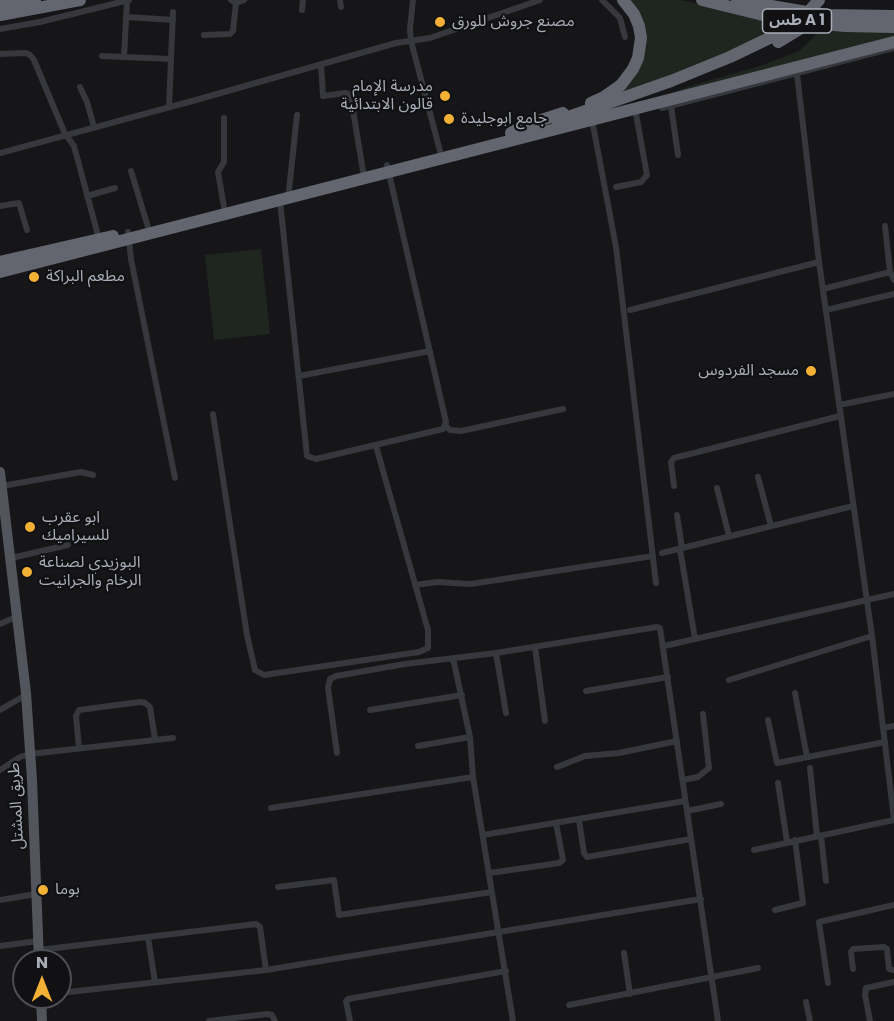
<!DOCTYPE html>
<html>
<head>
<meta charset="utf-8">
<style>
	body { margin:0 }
	#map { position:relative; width:894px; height:1021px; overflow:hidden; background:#161618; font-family:Poppins,sans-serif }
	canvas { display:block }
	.north { position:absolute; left:12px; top:949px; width:60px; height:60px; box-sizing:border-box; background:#111113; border:2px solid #4d4f55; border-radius:50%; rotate:0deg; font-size:16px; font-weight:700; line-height:24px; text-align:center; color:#a8adb8 }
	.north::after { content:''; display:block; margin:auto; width:21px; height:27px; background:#f2b134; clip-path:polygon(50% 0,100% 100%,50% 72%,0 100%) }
</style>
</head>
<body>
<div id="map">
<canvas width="894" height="1021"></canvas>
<div class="north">N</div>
</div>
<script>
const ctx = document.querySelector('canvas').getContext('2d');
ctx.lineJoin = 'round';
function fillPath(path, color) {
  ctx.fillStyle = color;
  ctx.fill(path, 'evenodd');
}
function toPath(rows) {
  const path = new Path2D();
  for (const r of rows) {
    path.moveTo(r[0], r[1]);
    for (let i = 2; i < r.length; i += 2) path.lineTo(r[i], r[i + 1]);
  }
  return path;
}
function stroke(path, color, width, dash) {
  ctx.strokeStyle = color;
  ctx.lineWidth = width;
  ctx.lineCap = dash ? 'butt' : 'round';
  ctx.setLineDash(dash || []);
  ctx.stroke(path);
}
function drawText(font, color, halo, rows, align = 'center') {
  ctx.font = font + ' Poppins,"Noto Sans Arabic",sans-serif';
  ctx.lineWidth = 4.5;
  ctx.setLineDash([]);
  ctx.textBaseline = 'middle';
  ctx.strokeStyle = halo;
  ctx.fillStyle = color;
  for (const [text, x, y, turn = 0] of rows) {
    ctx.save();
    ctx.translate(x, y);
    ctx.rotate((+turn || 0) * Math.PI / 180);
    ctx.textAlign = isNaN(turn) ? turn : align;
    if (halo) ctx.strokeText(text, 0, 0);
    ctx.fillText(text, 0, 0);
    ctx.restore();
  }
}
const green = toPath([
	[629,0,681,0,783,23,742,46,620,96,615,92,641,58],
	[822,29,894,30,894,38,648,102,690,86,760,66,799,51],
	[261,249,270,334,214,340,205,255]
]);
const street = toPath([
	[231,0,236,3,244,0],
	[340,0,341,7],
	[413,0,410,29,411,41,440,151],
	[602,0,620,18,625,37],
	[302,10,303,0],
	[127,17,173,20],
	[0,29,40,22,129,0],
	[204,35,230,34,233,31,236,3],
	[0,54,26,53,30,55,34,60,65,134,74,146,99,239],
	[102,56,171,59],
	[124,57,127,1],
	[321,64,323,96,345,93,349,94,351,98,363,171],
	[797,74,819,262,872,636,894,819],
	[80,87,87,102,94,127],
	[671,106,678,155],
	[169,107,173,12],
	[662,108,894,48],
	[224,118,224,162,218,172,224,207],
	[592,120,616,247,656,583],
	[0,153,196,100,396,43,430,38,540,0],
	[131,171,148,227],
	[616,187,641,182,647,175,636,114],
	[289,190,297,115],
	[87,196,115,188],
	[280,201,307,456,316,459,443,429,446,422,387,165],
	[0,206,19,203,27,230],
	[885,226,890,272,894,280],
	[128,232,131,259,175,478],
	[823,289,890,272],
	[630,310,819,262],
	[826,310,894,294],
	[299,376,430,351],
	[839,405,894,394],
	[213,414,247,635,255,670,264,675,419,652,428,648,428,630,376,446],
	[446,426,450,430,461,431,563,409],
	[758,477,771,526],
	[2,486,81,472,93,475],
	[674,486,671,462,674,458,840,416],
	[717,488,729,536],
	[677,515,682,548],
	[680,549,695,639],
	[662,553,853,506],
	[11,558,68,545],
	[415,585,437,582,471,584,653,556],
	[0,624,18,616],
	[664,646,894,594],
	[535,647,545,721],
	[496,653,506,713],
	[453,658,470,737,473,777,513,1021],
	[729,680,872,636],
	[586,691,668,677],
	[795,693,807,757],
	[0,710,26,695],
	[370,710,462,695],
	[768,720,777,763,885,742],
	[883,728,894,726],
	[418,746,470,737],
	[79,748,76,716,79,710,140,702,145,703,150,707,155,739],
	[337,753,328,688,330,679,336,676,405,664,496,653,657,627,660,628,718,1021],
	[557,767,585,756,619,753,677,741],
	[810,768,817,836],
	[0,770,20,757,30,754,173,738],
	[683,780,698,777,709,768,703,714],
	[778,783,787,842],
	[271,808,473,777],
	[687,811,721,804],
	[579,820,584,853,587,857,691,839],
	[483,835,685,801],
	[821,836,826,881],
	[754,850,894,820],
	[490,873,559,863,563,860,556,823],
	[278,887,334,880,339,915,492,892],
	[0,900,36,894],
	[775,910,803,903,795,840],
	[148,937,155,982],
	[0,946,38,941],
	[39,950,256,924,260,927,266,970],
	[624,953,630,994],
	[853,969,851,952,853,949,884,947,887,949,889,969,894,970],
	[828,983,819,922,894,905],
	[60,993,266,970,701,899],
	[806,1002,810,1021],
	[569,1005,758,968],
	[209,1021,267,1014,272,1015,275,1021],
	[350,1021,346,1001,348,999,506,971],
	[870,1021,865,995,866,988,894,982]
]);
const primary = toPath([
	[0,472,26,693,32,780,39,961],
	[41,997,42,1021]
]);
const highway = toPath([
	[702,0,759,14,802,22,845,26,894,27],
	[737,0,824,15,894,16],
	[0,5,35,0],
	[0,15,80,0],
	[778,42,801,28],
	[591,103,604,97,621,85,633,69,638,58,641,38,639,26,634,14,623,0],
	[557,121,671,81,730,57,784,31],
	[511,133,523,126,563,113],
	[0,262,113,236],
	[0,272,894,42]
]);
const highwayBridge = toPath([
	[784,31,803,18,819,0]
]);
const markers = [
	[440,22,6,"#f2b134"],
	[445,96,6,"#f2b134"],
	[449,119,6,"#f2b134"],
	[34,277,6,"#f2b134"],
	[811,371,6,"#f2b134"],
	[30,527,6,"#f2b134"],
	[27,572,6,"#f2b134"],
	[43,890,6,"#f2b134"]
];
const shields = [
	[797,21,69]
];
const shieldNames = [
	["طس A 1",797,21]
];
const poiNames = [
	["مصنع جروش للورق",452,22],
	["مدرسة الإمام",433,87,"right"],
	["قالون الابتدائية",433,105,"right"],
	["جامع ابوجليدة",461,119],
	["مطعم البراكة",46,277],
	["مسجد الفردوس",799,371,"right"],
	["ابو عقرب",42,518],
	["للسيراميك",42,536],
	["البوزيدي لصناعة",39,563],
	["الرخام والجرانيت",39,581],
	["بوما",55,890]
];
const streetNames = [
	["طريق المشتل",17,806,-93]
];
fillPath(green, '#1e261f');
stroke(street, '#37383d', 6);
stroke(primary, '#53555c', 10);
stroke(highway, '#63666e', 12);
stroke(highwayBridge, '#63666e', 12);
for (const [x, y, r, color] of markers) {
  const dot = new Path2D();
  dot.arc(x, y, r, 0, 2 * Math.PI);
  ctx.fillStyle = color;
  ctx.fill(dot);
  stroke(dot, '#111113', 2);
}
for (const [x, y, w] of shields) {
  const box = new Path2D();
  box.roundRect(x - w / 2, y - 12, w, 24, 4.5);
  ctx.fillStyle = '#111113';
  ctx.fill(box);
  stroke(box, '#a8adb8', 1.5);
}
drawText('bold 15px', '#a8adb8', null, shieldNames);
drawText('16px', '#a8adb8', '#111113', poiNames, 'left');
drawText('16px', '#a8adb8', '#111113', streetNames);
</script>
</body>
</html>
